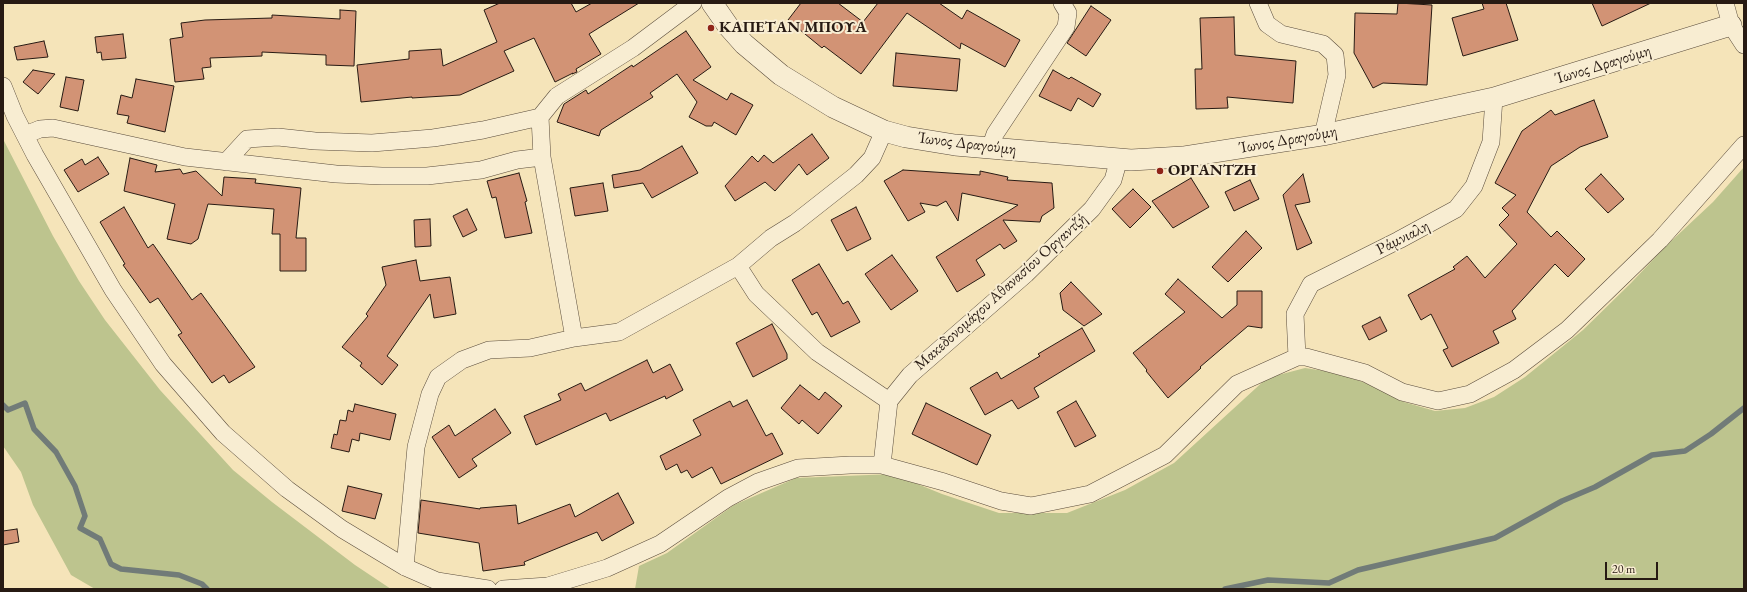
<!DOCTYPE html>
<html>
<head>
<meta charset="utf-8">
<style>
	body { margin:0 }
	#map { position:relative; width:1747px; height:592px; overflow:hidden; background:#f5e4b9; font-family:"EB Garamond",serif }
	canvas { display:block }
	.frame { position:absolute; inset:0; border:4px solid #271a13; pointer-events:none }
	.scale { position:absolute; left:1605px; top:562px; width:53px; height:18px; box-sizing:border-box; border:2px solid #271a13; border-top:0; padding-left:5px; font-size:12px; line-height:14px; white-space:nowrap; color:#271a13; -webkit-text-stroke:3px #f8edd2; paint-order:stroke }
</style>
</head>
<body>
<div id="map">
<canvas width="1747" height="592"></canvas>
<div class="frame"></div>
<div class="scale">20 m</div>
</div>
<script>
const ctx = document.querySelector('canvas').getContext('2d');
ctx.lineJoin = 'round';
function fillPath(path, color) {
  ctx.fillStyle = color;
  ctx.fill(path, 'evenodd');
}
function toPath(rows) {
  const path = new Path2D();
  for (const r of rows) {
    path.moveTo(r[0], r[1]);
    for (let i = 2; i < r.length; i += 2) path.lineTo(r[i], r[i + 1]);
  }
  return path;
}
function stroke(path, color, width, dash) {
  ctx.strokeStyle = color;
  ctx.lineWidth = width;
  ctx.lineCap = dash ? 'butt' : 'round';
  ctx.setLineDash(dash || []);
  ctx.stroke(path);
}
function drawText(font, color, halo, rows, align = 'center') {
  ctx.font = font + ' "EB Garamond",serif';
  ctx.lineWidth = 4;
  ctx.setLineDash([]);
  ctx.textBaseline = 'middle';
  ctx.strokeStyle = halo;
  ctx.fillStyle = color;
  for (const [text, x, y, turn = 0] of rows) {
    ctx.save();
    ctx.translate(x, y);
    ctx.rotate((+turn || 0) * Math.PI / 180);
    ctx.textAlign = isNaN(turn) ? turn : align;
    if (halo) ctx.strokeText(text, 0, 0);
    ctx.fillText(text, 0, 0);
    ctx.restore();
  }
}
const green = toPath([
	[3,139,53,236,79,281,105,320,160,390,233,470,272,502,355,565,391,589,95,589,71,575,33,505,21,472,3,446],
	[1744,167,1744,589,635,589,639,566,667,553,734,505,796,478,893,474,942,494,999,513,1067,513,1125,490,1174,463,1267,378,1305,368,1339,373,1373,386,1404,402,1435,411,1465,408,1494,397,1525,377,1583,330,1631,283,1666,246,1713,202]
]);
const stream = toPath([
	[3,405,8,410,25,403,34,429,56,452,75,486,85,516,80,528,100,539,111,564,121,569,179,575,202,584,207,589],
	[1225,589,1268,580,1329,583,1358,570,1495,538,1562,501,1595,487,1652,455,1685,451,1711,434,1744,408]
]);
const building = toPath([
	[500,3,571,3,576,12,592,3,639,3,589,34,601,54,576,69,577,72,572,74,573,73,555,82,534,38,504,51,514,71,460,95,412,98,412,97,361,102,357,65,409,59,409,51,441,49,443,66,497,42,484,10,500,3],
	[801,3,838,3,863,22,878,3,939,3,962,19,967,10,1020,40,1005,67,961,43,960,49,907,13,861,74,824,46,822,48,788,20,801,3],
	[1398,3,1432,5,1427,85,1383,83,1373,88,1354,53,1355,13,1397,14,1398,3],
	[1482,3,1506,3,1518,40,1463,56,1452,18,1484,9,1482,3],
	[1592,3,1651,3,1602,26,1592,3],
	[1091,6,1111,20,1086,56,1067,43,1091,6],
	[340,10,356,11,354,66,326,65,326,55,262,52,262,56,210,58,211,67,202,68,204,79,175,82,170,39,183,37,181,23,205,20,272,18,272,15,340,19,340,10],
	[1234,17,1235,55,1296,61,1293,103,1227,97,1228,108,1196,109,1195,69,1202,69,1200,18,1234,17],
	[686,31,711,67,693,80,727,100,731,93,753,105,736,135,714,122,712,126,706,126,689,117,697,102,677,74,650,93,653,97,601,130,599,136,557,122,564,104,586,90,588,94,632,65,633,67,686,31],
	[123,34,126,58,102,60,101,52,97,53,95,37,123,34],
	[44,41,48,57,17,60,14,47,44,41],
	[896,53,960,59,957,91,893,86,896,53],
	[33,70,55,74,38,94,23,82,33,70],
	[1053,70,1069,79,1071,77,1101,94,1093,107,1078,98,1071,111,1039,96,1053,70],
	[66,77,84,80,78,111,60,107,66,77],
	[136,79,174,86,165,132,127,123,129,116,117,114,121,95,132,98,136,79],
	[1594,100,1608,137,1580,147,1551,166,1527,212,1551,237,1557,231,1585,259,1568,277,1555,264,1512,311,1516,319,1493,331,1499,343,1452,367,1443,350,1448,348,1431,314,1421,320,1408,295,1455,269,1453,267,1467,256,1485,278,1517,244,1499,225,1509,215,1502,208,1516,195,1495,183,1522,131,1551,110,1555,115,1594,100],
	[812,134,829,158,807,175,799,164,775,191,765,182,735,201,725,186,752,156,758,162,764,155,773,163,812,134],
	[682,146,698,173,652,198,643,183,614,188,612,175,640,170,682,146],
	[98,157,109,174,78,192,64,170,82,159,85,165,98,157],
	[130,158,157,165,155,172,180,169,183,174,196,171,222,196,224,177,256,179,255,183,301,188,296,238,306,238,306,271,280,271,280,234,272,234,274,209,208,204,198,239,191,244,167,239,175,204,124,191,130,158],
	[903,170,980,175,980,171,1008,177,1007,180,1052,183,1054,208,1042,216,1040,222,1003,220,1017,241,1004,249,1000,244,976,260,985,275,957,292,936,257,1018,205,962,193,958,221,946,201,937,206,920,203,925,212,908,221,884,181,903,170],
	[519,173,527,201,525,202,532,233,505,238,496,197,492,198,487,181,519,173],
	[1303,174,1310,202,1295,205,1312,243,1297,250,1283,195,1303,174],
	[1601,174,1624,199,1608,213,1585,189,1601,174],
	[1191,178,1209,207,1173,228,1152,201,1191,178],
	[1250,180,1259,199,1234,211,1225,192,1250,180],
	[603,183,608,211,575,216,570,188,603,183],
	[1133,189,1151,207,1130,228,1112,209,1133,189],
	[124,207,148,248,153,244,192,300,201,293,255,367,229,383,224,375,212,383,178,335,182,333,158,298,150,303,136,283,123,265,125,264,100,222,124,207],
	[856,207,871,239,847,251,831,220,856,207],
	[467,209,477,230,463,237,453,216,467,209],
	[430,219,431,246,415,247,414,220,430,219],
	[1246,231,1262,248,1228,282,1212,267,1246,231],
	[892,255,918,291,891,310,865,274,892,255],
	[416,260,420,281,450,277,456,314,434,318,430,294,387,356,398,365,382,385,360,366,362,363,342,347,368,316,366,314,386,285,382,267,416,260],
	[819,264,843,304,848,301,860,322,831,337,817,312,812,315,792,280,819,264],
	[1178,279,1222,318,1237,305,1237,291,1262,291,1262,328,1248,326,1200,367,1201,368,1168,398,1146,371,1147,370,1133,353,1185,312,1165,294,1178,279],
	[1071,282,1102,314,1084,326,1063,310,1060,293,1071,282],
	[1380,317,1387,331,1369,340,1362,326,1380,317],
	[772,324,787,354,787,359,753,377,736,343,772,324],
	[1082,328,1095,351,1034,388,1039,397,1018,409,1012,400,985,415,970,388,997,372,1001,379,1040,356,1038,354,1082,328],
	[647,360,653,373,670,364,683,390,666,399,665,396,610,421,606,413,536,445,524,416,561,400,558,394,581,383,585,391,647,360],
	[800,385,819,400,825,392,842,406,818,434,802,420,799,424,781,408,800,385],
	[747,400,766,436,772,433,783,454,721,484,712,467,692,478,687,470,681,473,677,464,666,470,660,456,701,435,693,420,730,401,733,407,747,400],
	[1076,401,1096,436,1075,447,1057,412,1076,401],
	[926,403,991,435,977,465,912,434,926,403],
	[355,404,396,414,390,440,360,433,359,441,352,439,349,452,331,448,334,434,337,435,340,420,346,421,348,410,353,412,355,404],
	[495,409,511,433,472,459,477,466,459,478,432,437,449,425,455,436,495,409],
	[348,486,382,494,375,519,342,511,348,486],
	[618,493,634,523,602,541,597,532,524,562,525,565,483,571,479,543,418,533,421,500,480,509,480,508,516,505,518,524,570,504,575,517,618,493],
	[17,529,19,542,3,545,3,531,17,529]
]);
const minor = toPath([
	[1258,3,1267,24,1281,34,1323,44,1335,55,1337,75,1323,135],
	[1725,3,1731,25,1744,45],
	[3,86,15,116,35,155,113,290,163,364,223,433,287,489,342,529,405,567,437,581,488,589],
	[540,117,542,157,574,338],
	[25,135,40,129,53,128,185,157,336,174,382,176,427,176,481,170,517,160,542,157],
	[990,148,995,134,1066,27,1068,13,1062,3],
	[226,162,247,139,278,137,315,141,372,143,433,138,483,130,540,117,557,96,633,48,693,3],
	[738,266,756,294,817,352,889,401],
	[1297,357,1295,314,1311,284,1399,240,1456,209,1474,186,1491,142,1494,98],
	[882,465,889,401,910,375,1026,274,1092,209,1113,180,1119,159],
	[405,567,416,447,430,394,438,377,462,360,489,350,530,348,574,338,619,332,738,266,771,238,795,223,856,175,872,158,884,131],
	[503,589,548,586,607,568,660,544,728,498,758,482,798,468,850,465,882,465,944,482,1001,501,1031,506,1090,494,1165,455,1237,384,1297,357,1306,357,1365,373,1402,392,1438,401,1470,394,1514,370,1567,330,1660,240,1744,145]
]);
const tertiary = toPath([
	[712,3,728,26,744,44,781,75,833,107,884,131,906,137,955,145,1131,160,1183,157,1323,135,1494,98,1731,25]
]);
const markers = [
	[711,28,4,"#8f2418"],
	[1160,171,4,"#8f2418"]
];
const poiNames = [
	["ΚΑΠΕΤΑΝ ΜΠΟΥΑ",719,28],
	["ΟΡΓΑΝΤΖΗ",1168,171]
];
const streetNames = [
	["Ίωνος Δραγούμη",1603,65,-17],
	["Ίωνος Δραγούμη",1288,140,-10],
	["Ίωνος Δραγούμη",967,144,7],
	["Ράμνιαλη",1403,238,-27],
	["Μακεδονομάχου Αθανασίου Οργαντζή",1001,292,-42]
];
fillPath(green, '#bdc48e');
stroke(stream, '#717b78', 5.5);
fillPath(building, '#d29375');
stroke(building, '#271a13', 1);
stroke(minor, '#5a4c3c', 18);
stroke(tertiary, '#5a4c3c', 22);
stroke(minor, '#f8edd2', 17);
stroke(tertiary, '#f8edd2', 21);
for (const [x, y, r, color] of markers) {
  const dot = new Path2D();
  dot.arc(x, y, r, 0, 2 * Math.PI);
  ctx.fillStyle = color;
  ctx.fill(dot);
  stroke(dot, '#f8edd2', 1.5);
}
drawText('bold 16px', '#271a13', '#f8edd2', poiNames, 'left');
drawText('16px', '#271a13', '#f8edd2', streetNames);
</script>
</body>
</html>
